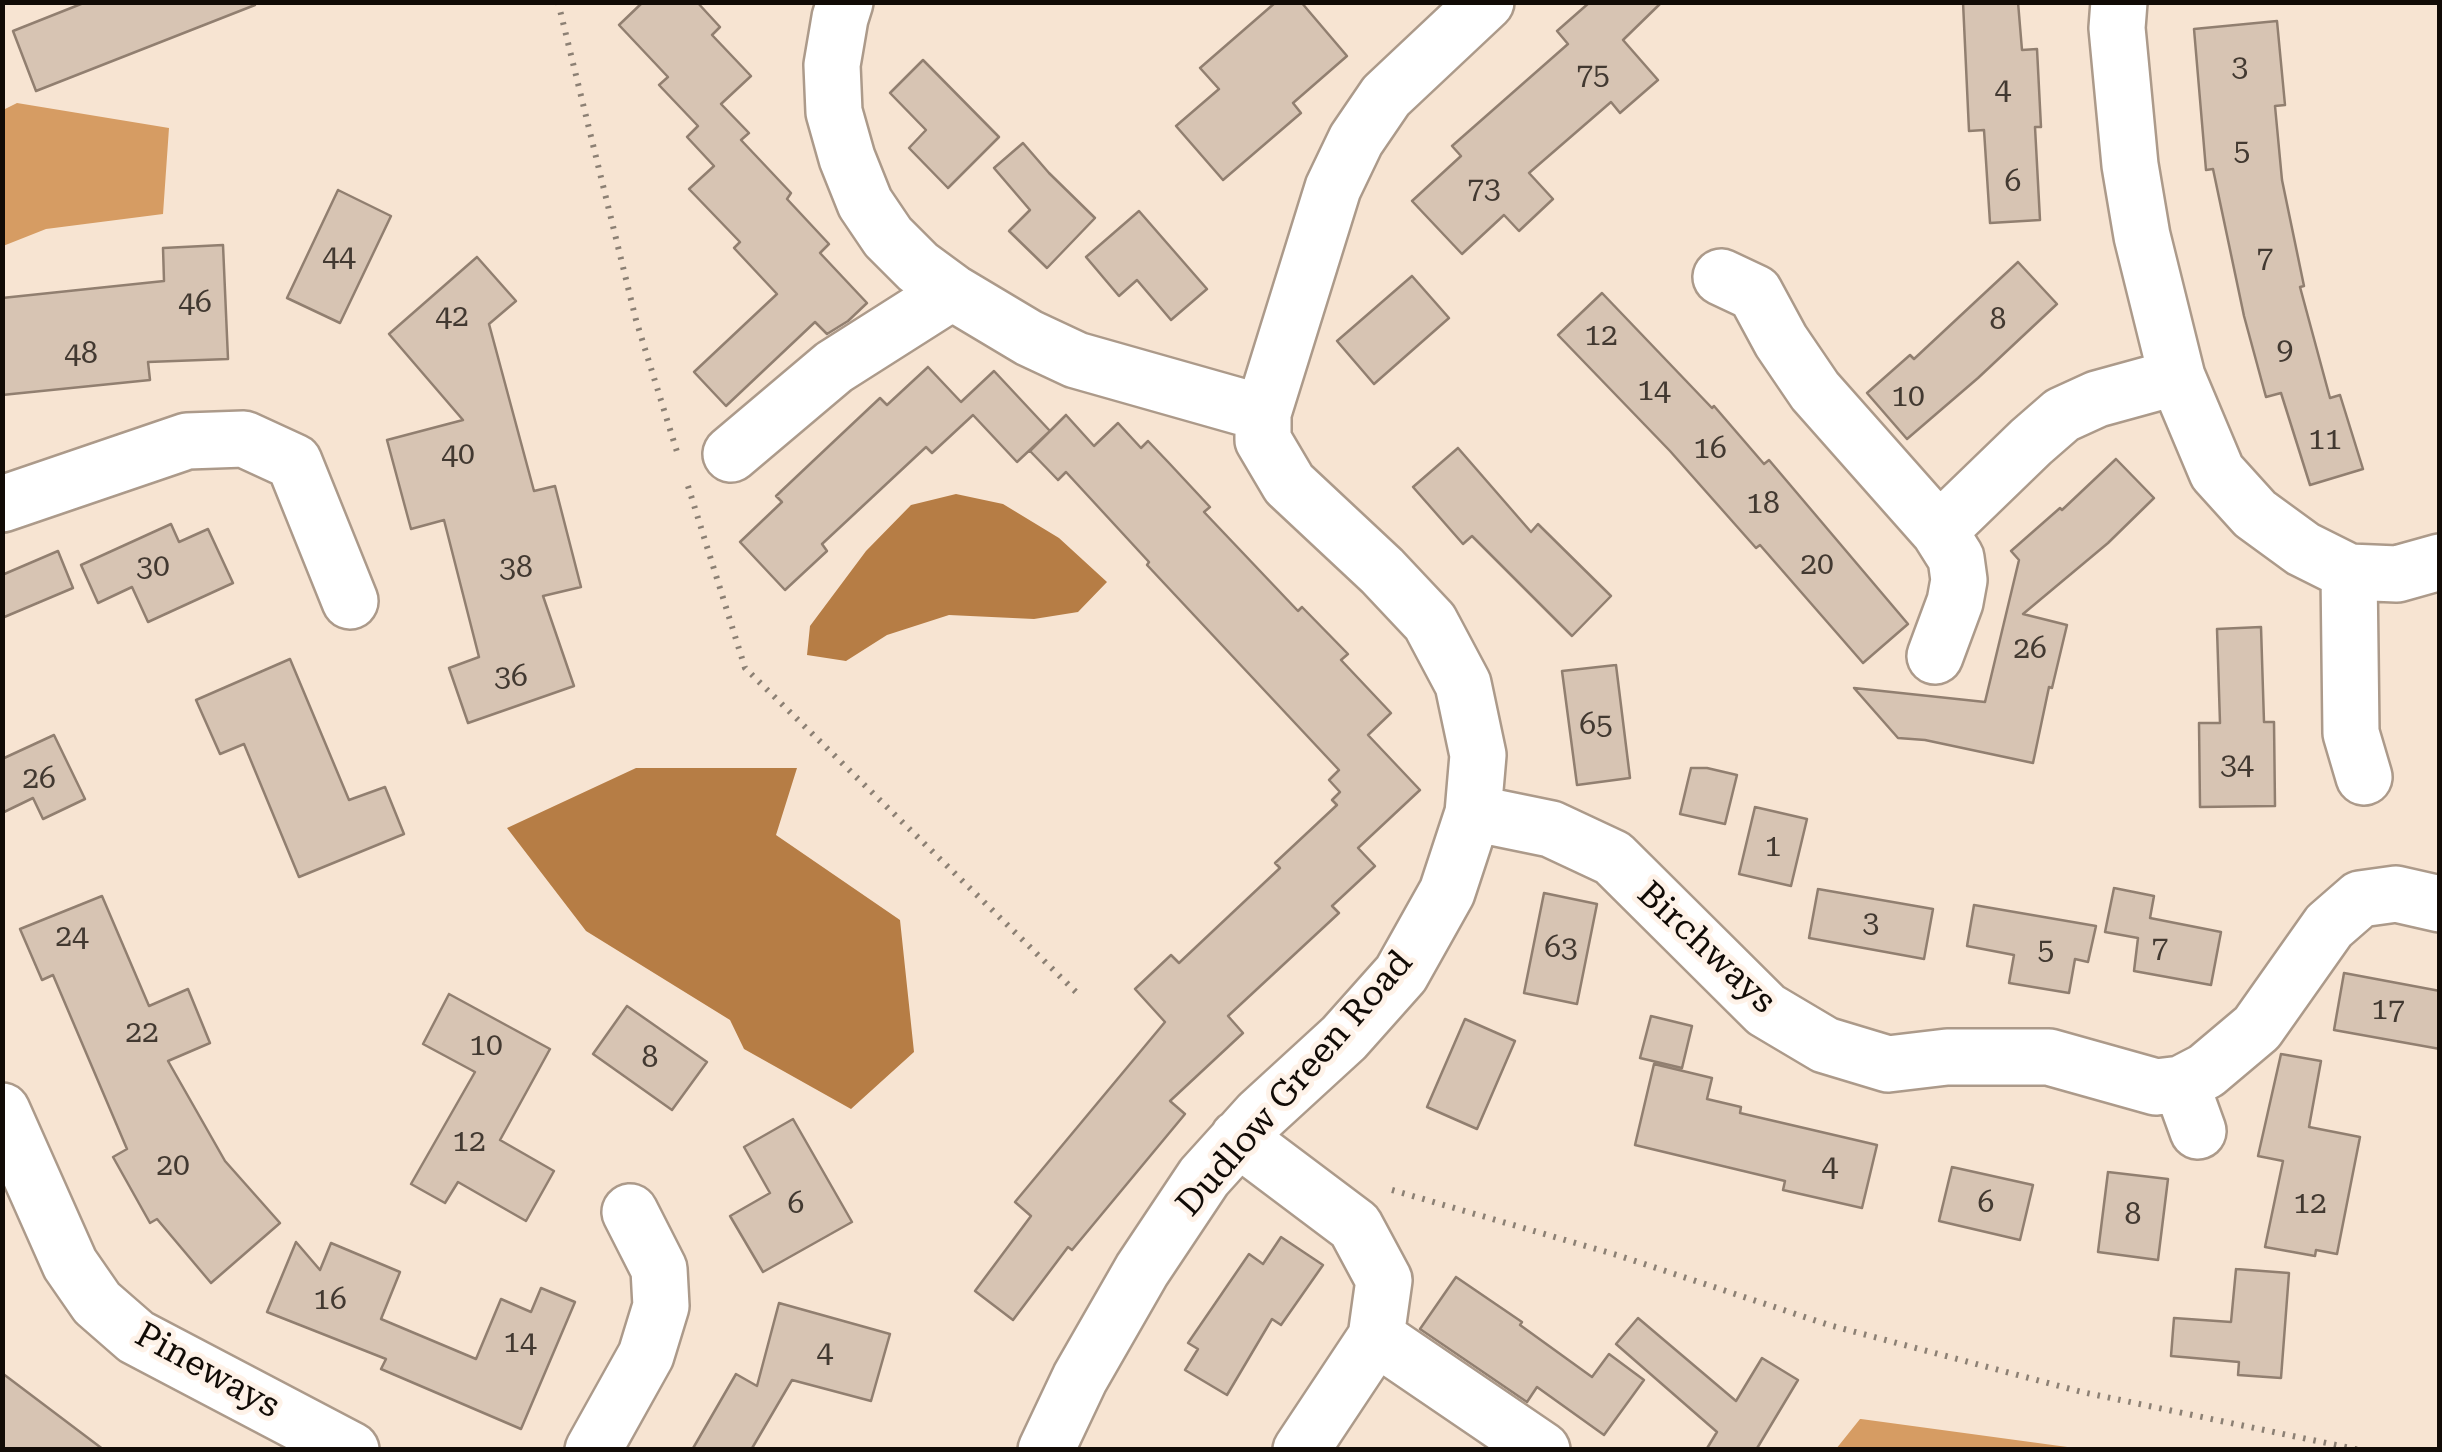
<!DOCTYPE html>
<html>
<head>
<meta charset="utf-8">
<style>
	body { margin:0 }
	#map { position:relative; width:2442px; height:1452px; overflow:hidden; background:#f7e4d2; font-family:"Roboto Serif",serif }
	canvas { display:block }
	.frame { position:absolute; inset:0; border:5px solid #110b06; pointer-events:none }
</style>
</head>
<body>
<div id="map">
<canvas width="2442" height="1452"></canvas>
<div class="frame"></div>
</div>
<script>
const ctx = document.querySelector('canvas').getContext('2d');
ctx.lineJoin = 'round';
function fillPath(path, color) {
  ctx.fillStyle = color;
  ctx.fill(path, 'evenodd');
}
function toPath(rows) {
  const path = new Path2D();
  for (const r of rows) {
    path.moveTo(r[0], r[1]);
    for (let i = 2; i < r.length; i += 2) path.lineTo(r[i], r[i + 1]);
  }
  return path;
}
function stroke(path, color, width, dash) {
  ctx.strokeStyle = color;
  ctx.lineWidth = width;
  ctx.lineCap = dash ? 'butt' : 'round';
  ctx.setLineDash(dash || []);
  ctx.stroke(path);
}
function drawText(font, color, halo, rows, align = 'center') {
  ctx.font = font + ' "Roboto Serif",serif';
  ctx.lineWidth = 10;
  ctx.setLineDash([]);
  ctx.textBaseline = 'middle';
  ctx.strokeStyle = halo;
  ctx.fillStyle = color;
  for (const [text, x, y, turn = 0] of rows) {
    ctx.save();
    ctx.translate(x, y);
    ctx.rotate((+turn || 0) * Math.PI / 180);
    ctx.textAlign = isNaN(turn) ? turn : align;
    if (halo) ctx.strokeText(text, 0, 0);
    ctx.fillText(text, 0, 0);
    ctx.restore();
  }
}
const forest = toPath([
	[17,103,169,128,163,214,46,229,3,246,3,110],
	[1860,1419,1861,1419,2082,1449,1836,1449]
]);
const water = toPath([
	[956,494,1003,504,1059,538,1107,582,1078,612,1034,619,949,615,887,635,846,661,807,655,810,626,866,551,911,505],
	[636,768,797,768,776,835,900,920,914,1052,851,1109,744,1049,730,1020,586,931,507,828]
]);
const building = toPath([
	[86,2,254,2,255,5,36,91,13,31,86,2],
	[643,2,697,2,720,27,712,35,751,76,721,104,749,133,741,140,791,193,787,199,829,244,820,253,867,303,848,321,827,334,815,322,726,406,694,372,777,294,734,248,740,242,689,189,714,166,687,137,698,126,659,85,668,77,619,25,643,2],
	[1276,2,1301,2,1347,56,1293,103,1301,113,1223,180,1176,126,1219,89,1200,68,1276,2],
	[1590,2,1662,2,1623,40,1658,80,1620,113,1611,102,1529,173,1553,199,1519,231,1504,215,1462,254,1412,201,1461,156,1452,146,1568,44,1557,31,1590,2],
	[1963,2,2018,2,2022,50,2037,49,2041,127,2035,127,2040,220,1990,223,1984,130,1969,131,1963,2],
	[2277,21,2285,105,2275,106,2282,180,2304,286,2300,287,2330,398,2340,395,2363,469,2310,485,2281,393,2266,397,2244,316,2213,169,2206,170,2194,29,2277,21],
	[923,60,999,137,948,188,909,148,926,130,890,93,923,60],
	[1023,143,1049,173,1095,218,1047,268,1009,231,1030,210,994,168,1023,143],
	[338,190,391,216,340,323,287,298,338,190],
	[1139,211,1207,289,1171,320,1137,280,1119,296,1086,257,1139,211],
	[223,245,228,359,148,362,150,380,2,395,2,298,164,281,163,248,223,245],
	[477,257,516,301,489,324,534,491,555,486,581,587,543,596,574,686,468,723,449,668,479,657,444,520,411,529,387,440,463,420,389,334,477,257],
	[2018,262,2057,304,1978,378,1907,439,1867,393,1910,355,1914,359,2018,262],
	[1412,276,1449,318,1374,384,1337,341,1412,276],
	[1602,293,1712,408,1714,406,1764,464,1769,460,1908,624,1863,663,1760,545,1756,548,1670,451,1558,335,1602,293],
	[928,367,961,402,994,371,1050,431,1017,462,973,415,932,453,926,447,822,544,827,551,785,590,740,542,782,502,776,496,829,446,880,398,887,405,928,367],
	[1066,415,1094,446,1118,423,1141,448,1148,441,1169,463,1210,507,1204,512,1298,611,1302,607,1348,654,1341,660,1391,713,1368,735,1420,790,1358,848,1375,866,1332,906,1339,913,1228,1016,1243,1033,1170,1101,1185,1114,1072,1250,1068,1247,1013,1320,975,1291,1031,1216,1015,1202,1165,1022,1135,989,1171,955,1179,963,1280,868,1275,863,1337,805,1332,800,1340,792,1329,780,1339,770,1147,565,1149,562,1066,472,1058,480,1030,451,1066,415],
	[1458,448,1531,532,1538,524,1611,596,1572,636,1472,536,1463,544,1413,487,1458,448],
	[2116,459,2154,498,2108,543,2023,614,2067,625,2052,688,2049,687,2033,763,1925,740,1898,738,1854,688,1985,702,2019,560,2011,551,2060,508,2062,510,2116,459],
	[171,524,179,542,208,529,233,583,148,622,132,587,98,603,81,565,171,524],
	[58,551,73,588,2,618,2,575,58,551],
	[2261,627,2264,722,2274,722,2275,806,2200,807,2199,723,2220,723,2217,629,2261,627],
	[290,659,349,800,385,787,404,834,299,877,244,744,220,754,196,700,290,659],
	[1616,665,1630,778,1577,785,1562,671,1616,665],
	[54,735,85,799,43,819,33,798,2,813,2,759,54,735],
	[1691,768,1707,768,1737,775,1725,824,1680,814,1691,768],
	[1755,807,1807,819,1791,886,1739,874,1755,807],
	[2114,888,2154,896,2150,918,2221,932,2211,985,2134,971,2138,938,2105,932,2114,888],
	[1818,889,1933,909,1924,959,1809,938,1818,889],
	[1544,893,1597,904,1577,1004,1524,993,1544,893],
	[102,896,149,1006,188,989,210,1043,168,1061,225,1161,280,1223,211,1283,157,1219,150,1223,113,1157,127,1149,53,975,42,980,20,929,102,896],
	[1974,905,2096,926,2088,962,2075,959,2069,993,2009,983,2014,955,1967,946,1974,905],
	[2344,973,2440,991,2440,1049,2334,1030,2344,973],
	[449,994,550,1049,500,1140,554,1171,526,1221,458,1182,445,1203,411,1184,475,1072,423,1044,449,994],
	[627,1006,707,1062,672,1110,593,1054,627,1006],
	[1651,1016,1692,1026,1682,1068,1640,1058,1651,1016],
	[1465,1019,1515,1041,1477,1129,1427,1107,1465,1019],
	[2281,1054,2321,1061,2309,1127,2360,1137,2337,1254,2316,1250,2315,1256,2265,1247,2283,1161,2258,1156,2281,1054],
	[1654,1064,1712,1078,1707,1099,1741,1107,1740,1113,1877,1145,1862,1208,1783,1190,1785,1181,1635,1145,1654,1064],
	[793,1119,852,1222,763,1272,730,1216,770,1193,744,1147,793,1119],
	[1952,1167,2033,1185,2020,1240,1939,1221,1952,1167],
	[2108,1172,2168,1179,2158,1260,2098,1252,2108,1172],
	[1281,1237,1323,1265,1281,1325,1272,1319,1227,1395,1185,1370,1198,1349,1188,1343,1249,1254,1263,1264,1281,1237],
	[296,1242,320,1270,331,1243,400,1272,381,1319,476,1359,501,1299,531,1312,541,1288,575,1302,521,1429,381,1369,386,1359,267,1312,296,1242],
	[2236,1269,2289,1273,2281,1378,2238,1375,2239,1362,2171,1356,2174,1318,2231,1322,2236,1269],
	[1456,1277,1522,1322,1520,1325,1592,1377,1609,1354,1644,1380,1604,1435,1537,1387,1527,1402,1420,1329,1456,1277],
	[779,1303,890,1334,871,1401,792,1380,751,1450,692,1450,736,1374,757,1386,779,1303],
	[1638,1318,1736,1401,1762,1358,1798,1380,1756,1450,1706,1450,1717,1432,1616,1344,1638,1318],
	[2,1373,104,1450,2,1450,2,1373]
]);
const path = toPath([
	[558,2,636,320,678,455],
	[688,486,745,668,1079,995],
	[1392,1190,1617,1255,1829,1325,2082,1392,2360,1450]
]);
const minor = toPath([
	[845,2,840,18,832,65,834,112,847,158,865,203,888,237,918,267,952,292,1029,338,1076,360,1263,413],
	[2119,2,2117,28,2130,165,2142,236,2177,377,2217,472,2255,514,2303,549,2349,572,2397,574,2440,562],
	[1721,277,1755,293,1781,341,1815,391,1939,531,2031,442,2062,415,2097,399,2177,377],
	[731,454,834,367,952,292],
	[2,504,187,441,244,439,294,462,350,601],
	[2349,572,2351,733,2364,777],
	[1935,656,1955,602,1959,580,1956,558,1939,531],
	[1473,813,1551,829,1613,858,1766,1010,1825,1045,1888,1064,1947,1057,2049,1057,2156,1087,2181,1084,2206,1071,2257,1028,2329,926,2360,899,2396,894,2440,904],
	[2181,1084,2198,1131],
	[2,1111,70,1264,97,1303,136,1337,351,1450],
	[1238,1138,1355,1226,1384,1280,1376,1337,1301,1450],
	[1376,1337,1542,1450],
	[593,1450,646,1355,661,1306,659,1269,630,1212],
	[1046,1450,1080,1378,1142,1270,1204,1177,1260,1115,1344,1038,1401,974,1447,892,1473,813,1478,755,1463,684,1430,622,1382,571,1289,484,1263,440,1263,413,1333,188,1356,140,1386,96,1486,2]
]);
const numberNames = [
	["3",2240,67],
	["75",1593,75],
	["4",2003,90],
	["5",2242,151],
	["6",2013,182],
	["73",1484,189],
	["44",339,257],
	["7",2265,258],
	["46",195,303],
	["42",452,317],
	["8",1998,320],
	["12",1601,336],
	["9",2285,350],
	["48",81,354],
	["14",1654,391],
	["10",1908,397],
	["11",2325,440],
	["16",1710,449],
	["40",458,455],
	["18",1763,504],
	["20",1817,565],
	["30",153,567],
	["38",516,568],
	["26",2030,649],
	["36",511,677],
	["65",1596,725],
	["34",2237,765],
	["26",39,779],
	["1",1773,847],
	["3",1871,923],
	["24",72,937],
	["63",1561,948],
	["7",2160,948],
	["5",2046,950],
	["17",2388,1010],
	["22",142,1033],
	["10",486,1046],
	["8",650,1058],
	["12",469,1142],
	["20",173,1166],
	["4",1830,1167],
	["6",1986,1203],
	["6",796,1204],
	["12",2310,1204],
	["8",2133,1215],
	["16",330,1300],
	["14",520,1343],
	["4",825,1353]
];
const streetNames = [
	["Birchways",1706,948,43],
	["Dudlow Green Road",1295,1084,-49],
	["Pineways",207,1371,29]
];
fillPath(forest, '#d69c63');
fillPath(water, '#b67d45');
fillPath(building, '#d7c4b3');
stroke(building, '#917f70', 2.5);
stroke(minor, '#ac9a8a', 60);
stroke(path, '#8c8074', 6, [2.5, 8]);
stroke(minor, '#fff', 55);
drawText('30px', '#423931', null, numberNames);
drawText('35px', '#110b06', '#fef2e8', streetNames);
</script>
</body>
</html>
